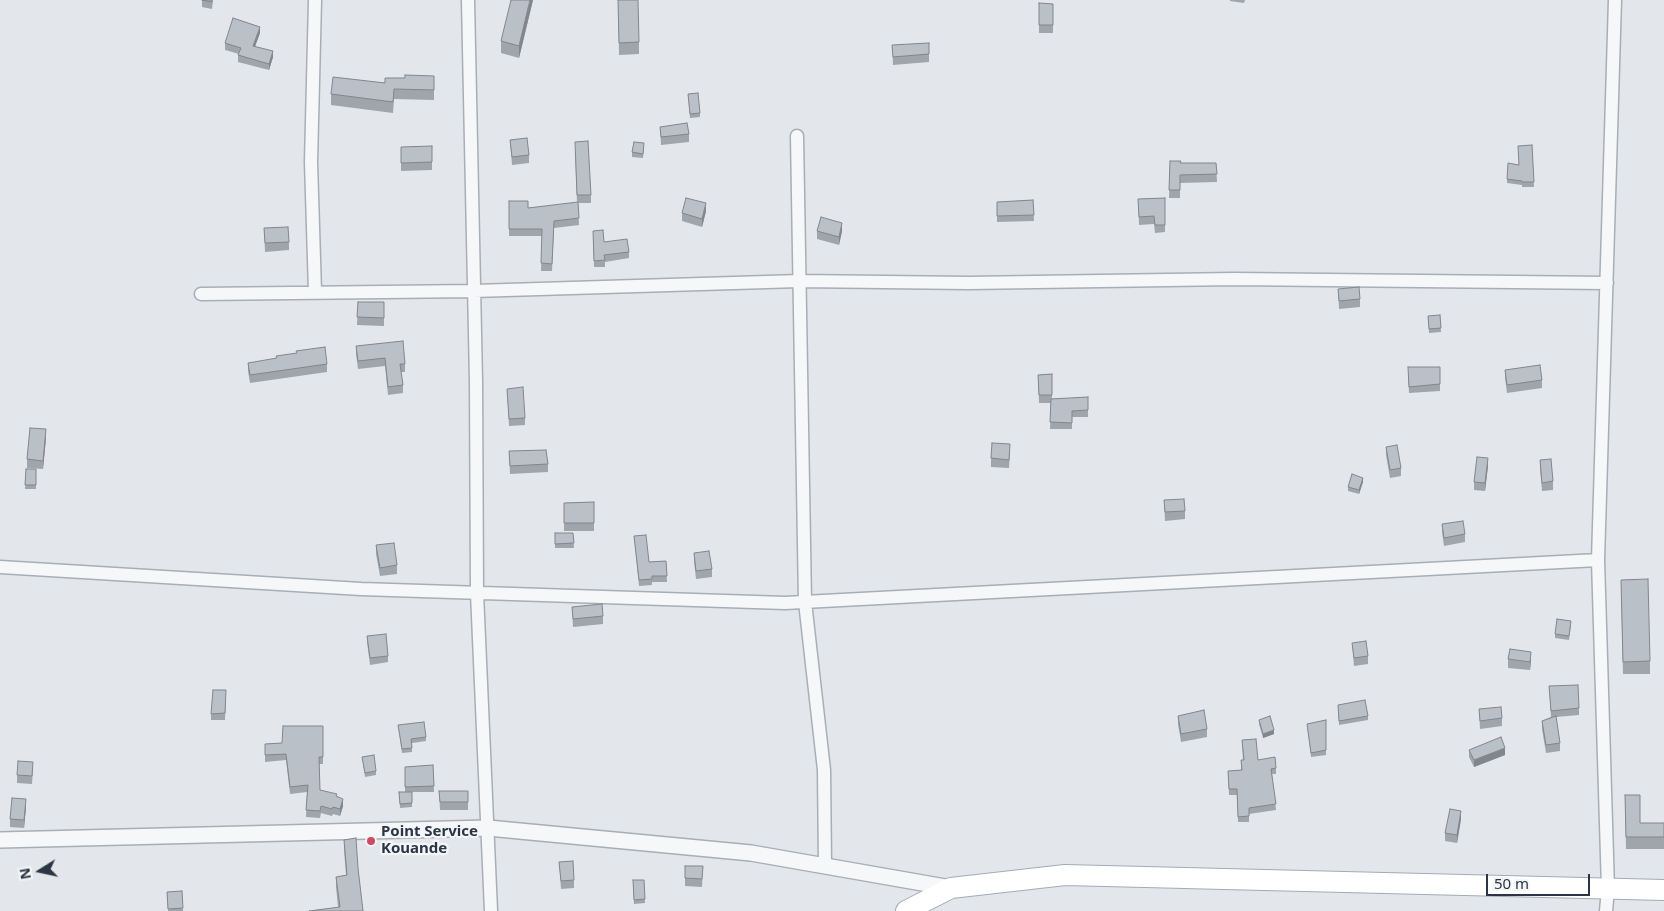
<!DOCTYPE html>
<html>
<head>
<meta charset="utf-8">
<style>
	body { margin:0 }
	#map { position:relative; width:1664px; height:911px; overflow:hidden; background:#e3e7eb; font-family:"Noto Sans",sans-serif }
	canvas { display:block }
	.north { position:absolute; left:15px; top:846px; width:50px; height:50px; -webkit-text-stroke:4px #f3f5f8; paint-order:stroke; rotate:260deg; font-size:14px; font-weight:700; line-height:20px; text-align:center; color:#2b3543 }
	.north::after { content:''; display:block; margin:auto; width:18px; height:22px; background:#2b3543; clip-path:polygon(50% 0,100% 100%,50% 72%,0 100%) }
	.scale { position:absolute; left:1486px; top:874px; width:104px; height:22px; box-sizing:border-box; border:2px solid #2b3543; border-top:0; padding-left:6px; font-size:15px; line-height:18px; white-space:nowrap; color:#2b3543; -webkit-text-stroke:4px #f3f5f8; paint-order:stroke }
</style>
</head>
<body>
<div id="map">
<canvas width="1664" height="911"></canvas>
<div class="north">N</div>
<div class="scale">50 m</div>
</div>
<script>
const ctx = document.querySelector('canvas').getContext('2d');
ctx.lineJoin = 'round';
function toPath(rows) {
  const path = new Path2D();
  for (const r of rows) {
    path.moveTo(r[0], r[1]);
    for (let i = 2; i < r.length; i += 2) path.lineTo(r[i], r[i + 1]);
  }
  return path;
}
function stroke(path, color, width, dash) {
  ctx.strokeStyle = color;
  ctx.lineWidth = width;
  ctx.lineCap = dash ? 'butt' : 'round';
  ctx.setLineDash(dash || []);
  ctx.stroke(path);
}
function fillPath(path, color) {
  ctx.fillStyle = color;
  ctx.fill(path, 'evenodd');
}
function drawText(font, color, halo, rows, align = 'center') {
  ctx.font = font + ' "Noto Sans",sans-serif';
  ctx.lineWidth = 4.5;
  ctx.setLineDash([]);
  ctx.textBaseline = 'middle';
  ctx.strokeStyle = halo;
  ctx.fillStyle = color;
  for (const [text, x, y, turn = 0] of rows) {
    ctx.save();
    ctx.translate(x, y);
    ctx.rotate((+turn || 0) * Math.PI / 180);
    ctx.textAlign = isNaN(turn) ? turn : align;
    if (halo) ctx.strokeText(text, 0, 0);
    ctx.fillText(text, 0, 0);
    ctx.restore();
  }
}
const minor = toPath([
	[468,0,476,381,477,593,491,911],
	[797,136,805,602,824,770,825,866],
	[315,292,311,162,315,0],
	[201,294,474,291,799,281,969,283,1234,279,1607,283],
	[0,567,361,589,785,603,1598,560],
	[1606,911,1608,889,1598,560,1615,0]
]);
const tertiary = toPath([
	[0,840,488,828,751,853,951,888]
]);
const primary = toPath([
	[906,911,951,888,1065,875,1664,890]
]);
const wall = toPath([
	[202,0,213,0,212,9,202,7],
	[533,0,519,58,501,53,501,41],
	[618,0,639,42,639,54,619,55],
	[1230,0,1245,0,1244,3,1230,1],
	[1039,3,1053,4,1053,33,1039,33],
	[260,33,255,46,273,57,269,70,238,62,238,55,239,54,225,50,225,43],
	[892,45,929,54,929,62,893,65],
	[434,76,434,100,394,99,393,113,331,105,331,94,405,78],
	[688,94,700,113,700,117,690,118],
	[660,127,689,134,689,142,661,145],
	[510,140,529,155,529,163,512,165],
	[1532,145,1534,187,1522,187,1522,185,1507,183,1507,179,1519,164],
	[401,147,432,162,432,170,401,171],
	[644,147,643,158,632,157,632,152],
	[575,150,591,195,591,203,578,203,579,225,554,228,552,271,541,271,542,236,509,236,509,201,528,208,577,203],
	[1170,161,1180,163,1216,163,1217,182,1180,183,1180,198,1169,198],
	[1165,198,1165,232,1155,233,1154,224,1139,225,1138,199],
	[1033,200,1034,221,997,222,997,202],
	[706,211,702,227,682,221,682,213],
	[264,228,289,242,289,250,265,252],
	[817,231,842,231,839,245,817,239],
	[593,237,604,242,629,252,629,258,605,262,605,267,594,267],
	[1338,289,1360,299,1360,307,1339,309],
	[358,302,384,302,384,326,357,325],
	[1440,315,1441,332,1429,333,1428,316],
	[356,346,405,364,405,372,401,372,403,385,403,393,388,395,385,366,358,369,356,354],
	[248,363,327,364,327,372,250,383,248,371],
	[1440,367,1440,391,1409,393,1408,374],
	[1505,370,1542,380,1542,388,1507,393,1505,378],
	[1052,374,1052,399,1088,397,1088,417,1072,417,1072,429,1050,429,1051,403,1039,403,1038,375],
	[507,389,525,418,525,425,509,426],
	[46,438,43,469,27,468,27,459],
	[1386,447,1401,468,1401,476,1390,478,1386,455],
	[509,451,548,464,548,472,510,474],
	[1010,452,1009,468,991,467,991,458],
	[1540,460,1553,481,1553,490,1542,491,1540,468],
	[1488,466,1485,491,1474,490,1474,482],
	[26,469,36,469,36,489,25,489],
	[1363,482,1359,494,1348,491,1348,487],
	[1164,500,1185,511,1185,519,1165,521],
	[594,502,594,531,564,531,564,503],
	[1442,524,1465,534,1465,542,1444,546,1442,532],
	[555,533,573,533,574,548,555,548],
	[634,536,649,562,666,561,667,582,652,582,652,585,639,586],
	[376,545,397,565,397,574,380,576,376,554],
	[694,553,712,569,712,577,696,579,694,561],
	[1621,592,1650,661,1650,674,1623,674],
	[572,607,603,616,603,624,573,627],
	[1571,625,1569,640,1555,638,1555,634],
	[367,636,388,656,388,662,370,665,367,642],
	[1352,643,1368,656,1368,664,1354,666],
	[1508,659,1531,660,1530,670,1508,668],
	[1549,686,1579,708,1579,715,1556,717,1560,743,1560,751,1546,753,1542,729,1542,721,1551,717],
	[226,697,225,720,211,720,211,714],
	[1338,705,1368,716,1368,720,1339,725],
	[1479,709,1502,718,1502,726,1480,729],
	[1178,716,1207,729,1207,737,1181,742,1178,724],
	[1259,720,1274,734,1263,738,1259,724],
	[1326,720,1326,755,1311,757,1307,724],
	[398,725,426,737,426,741,412,743,412,752,402,753],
	[323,726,323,764,319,764,320,790,337,796,343,806,340,816,333,814,332,816,321,813,320,818,306,817,307,792,290,794,286,760,265,762,265,744,282,743],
	[1242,740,1258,760,1276,768,1276,774,1272,774,1276,810,1249,814,1249,822,1238,822,1237,795,1229,795,1228,771,1241,770,1241,760,1243,760],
	[1469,750,1505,755,1474,767,1469,757],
	[362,757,376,771,376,775,365,777],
	[433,765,434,792,412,792,412,807,400,808,399,792,405,792,405,767],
	[33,770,32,784,17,783,17,775],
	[439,791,468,791,468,810,440,810],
	[1625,795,1640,823,1664,823,1664,849,1626,849],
	[26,807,24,828,10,827,10,819],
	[1461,819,1457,843,1445,841,1445,833],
	[344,840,358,868,363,911,338,907,336,887,336,877,346,875,344,850],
	[559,862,574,880,574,888,561,889],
	[685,866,703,866,702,887,685,886],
	[633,880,644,880,645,903,634,904],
	[182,891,183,911,168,911,167,892]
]);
const shadedWall = toPath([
	[530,0,533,0,519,58,519,46],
	[260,27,260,33,253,52,253,46],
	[273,51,273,57,269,70,269,64],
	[706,203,706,211,702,227,702,219],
	[842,223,842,231,839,245,839,237],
	[46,429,46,438,43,469,43,461],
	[1488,458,1488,466,1485,491,1485,483],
	[1363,478,1363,482,1359,494,1359,490],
	[1531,652,1531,660,1530,670,1530,662],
	[1274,730,1274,734,1263,738,1263,734],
	[1505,748,1505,755,1474,767,1474,760],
	[26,799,26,807,24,828,24,820],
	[343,799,343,806,340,816,340,809],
	[1461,811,1461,819,1457,843,1457,835]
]);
const building = toPath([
	[202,0,212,0,212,2,202,0],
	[511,0,530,0,519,46,501,41,511,0],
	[618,0,638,0,639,42,619,43,618,0],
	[1039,3,1053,4,1053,25,1039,25,1039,3],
	[233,18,260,27,253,46,273,51,269,64,238,55,241,48,225,43,233,18],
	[929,43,929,54,893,57,892,45,929,43],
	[405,75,434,76,434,90,394,89,393,102,331,94,333,77,385,83,385,78,405,78,405,75],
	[698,93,700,113,690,114,688,94,698,93],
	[687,123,689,134,661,137,660,127,687,123],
	[527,138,529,155,512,157,510,140,527,138],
	[588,141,591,195,577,195,575,142,588,141],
	[634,142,644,143,643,154,632,152,634,142],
	[1532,145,1534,182,1522,182,1522,181,1507,179,1508,163,1519,165,1518,146,1532,145],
	[432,146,432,162,401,163,401,147,432,146],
	[1170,161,1181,161,1180,163,1216,163,1217,174,1180,175,1180,190,1169,190,1170,161],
	[686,198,706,203,702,219,682,213,686,198],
	[1165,198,1165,225,1155,225,1154,216,1139,217,1138,199,1165,198],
	[1033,200,1034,215,997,216,997,202,1033,200],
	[509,201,528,201,528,208,578,202,579,218,554,221,552,264,541,263,542,229,509,229,509,201],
	[821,217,842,223,839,237,817,231,821,217],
	[288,227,289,242,265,243,264,228,288,227],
	[603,230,604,242,627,239,629,252,604,255,605,260,594,261,593,231,603,230],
	[1359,287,1360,299,1339,301,1338,289,1359,287],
	[358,302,384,302,384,318,357,317,358,302],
	[1440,315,1441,328,1429,329,1428,316,1440,315],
	[403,341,405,364,400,364,403,385,388,387,385,358,358,361,356,346,403,341],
	[325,347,327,364,250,375,248,363,277,358,276,356,297,353,296,351,325,347],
	[1540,365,1542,380,1507,385,1505,370,1540,365],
	[1408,367,1440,367,1440,384,1409,387,1408,367],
	[1052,374,1052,395,1039,395,1038,375,1052,374],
	[523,387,525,418,509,419,507,389,523,387],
	[1088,397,1088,410,1072,411,1072,423,1050,422,1051,399,1088,397],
	[30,428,46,429,43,461,27,459,30,428],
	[992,443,1010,444,1009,460,991,458,992,443],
	[1397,445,1401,468,1390,470,1386,447,1397,445],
	[546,450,548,464,510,466,509,451,546,450],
	[1477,457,1488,458,1485,483,1474,482,1477,457],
	[1551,459,1553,481,1542,483,1540,460,1551,459],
	[26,469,36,469,36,485,25,485,26,469],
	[1352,474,1363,478,1359,490,1348,487,1352,474],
	[1184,499,1185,511,1165,512,1164,500,1184,499],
	[594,502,594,523,564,523,564,503,594,502],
	[1463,521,1465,534,1444,538,1442,524,1463,521],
	[555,533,573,533,574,543,555,544,555,533],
	[646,535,649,562,666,561,667,576,652,576,652,579,639,580,634,536,646,535],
	[394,543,397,565,380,568,376,545,394,543],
	[709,551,712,569,696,571,694,553,709,551],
	[1648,579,1650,661,1623,662,1621,580,1648,579],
	[602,604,603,616,573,619,572,607,602,604],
	[1557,619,1571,621,1569,636,1555,634,1557,619],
	[386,634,388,656,370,658,367,636,386,634],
	[1366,641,1368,656,1354,658,1352,643,1366,641],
	[1510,649,1531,652,1530,662,1508,659,1510,649],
	[1578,685,1579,708,1551,711,1549,686,1578,685],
	[213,690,226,690,225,713,211,714,213,690],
	[1365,700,1368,716,1339,721,1338,705,1365,700],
	[1501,707,1502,718,1480,721,1479,709,1501,707],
	[1204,710,1207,729,1181,734,1178,716,1204,710],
	[1270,716,1274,730,1263,734,1259,720,1270,716],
	[1556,716,1560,743,1546,745,1542,721,1556,716],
	[1326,720,1326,750,1311,753,1307,724,1326,720],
	[424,722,426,737,411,739,412,748,402,749,398,725,424,722],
	[283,726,323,726,323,757,319,757,320,790,337,794,336,796,343,799,340,809,333,807,332,809,321,806,320,811,306,810,308,785,290,787,286,754,265,755,265,744,282,743,283,726],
	[1501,737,1505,748,1474,760,1469,750,1501,737],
	[1256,739,1258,760,1275,757,1276,768,1271,769,1276,804,1249,808,1249,816,1238,817,1237,789,1229,789,1228,771,1242,770,1241,760,1244,760,1242,740,1256,739],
	[374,755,376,771,365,773,362,757,374,755],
	[18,761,33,762,32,776,17,775,18,761],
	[433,765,434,786,405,787,405,767,433,765],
	[439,791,468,791,468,802,440,802,439,791],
	[399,792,412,792,412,803,400,804,399,792],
	[1625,795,1640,795,1640,823,1664,823,1664,837,1626,837,1625,795],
	[12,798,26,799,24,820,10,819,12,798],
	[1450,809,1461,811,1457,835,1445,833,1450,809],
	[356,838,358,868,363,911,309,911,340,907,336,877,347,875,344,840,356,838],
	[573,861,574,880,561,881,559,862,573,861],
	[685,866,703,866,702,879,685,878,685,866],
	[633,880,644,880,645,899,634,900,633,880],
	[182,891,183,908,168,909,167,892,182,891]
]);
const markers = [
	[371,841,5,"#cd4b63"]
];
const poiNames = [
	["Point Service",381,832],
	["Kouande",381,849]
];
stroke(minor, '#a8aeb5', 15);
stroke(tertiary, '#a8aeb5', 18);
stroke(primary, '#a3abb7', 22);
stroke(minor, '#f6f7f9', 12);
stroke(tertiary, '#f6f7f9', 15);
stroke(primary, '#fff', 20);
fillPath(wall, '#a0a5ac');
fillPath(shadedWall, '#82868c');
fillPath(building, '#bac0c8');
stroke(building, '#82868c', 1);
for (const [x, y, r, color] of markers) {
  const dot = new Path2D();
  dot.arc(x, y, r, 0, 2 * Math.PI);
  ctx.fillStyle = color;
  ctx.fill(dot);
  stroke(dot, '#f3f5f8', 2);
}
drawText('bold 15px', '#2b3543', '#f3f5f8', poiNames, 'left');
</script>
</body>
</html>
